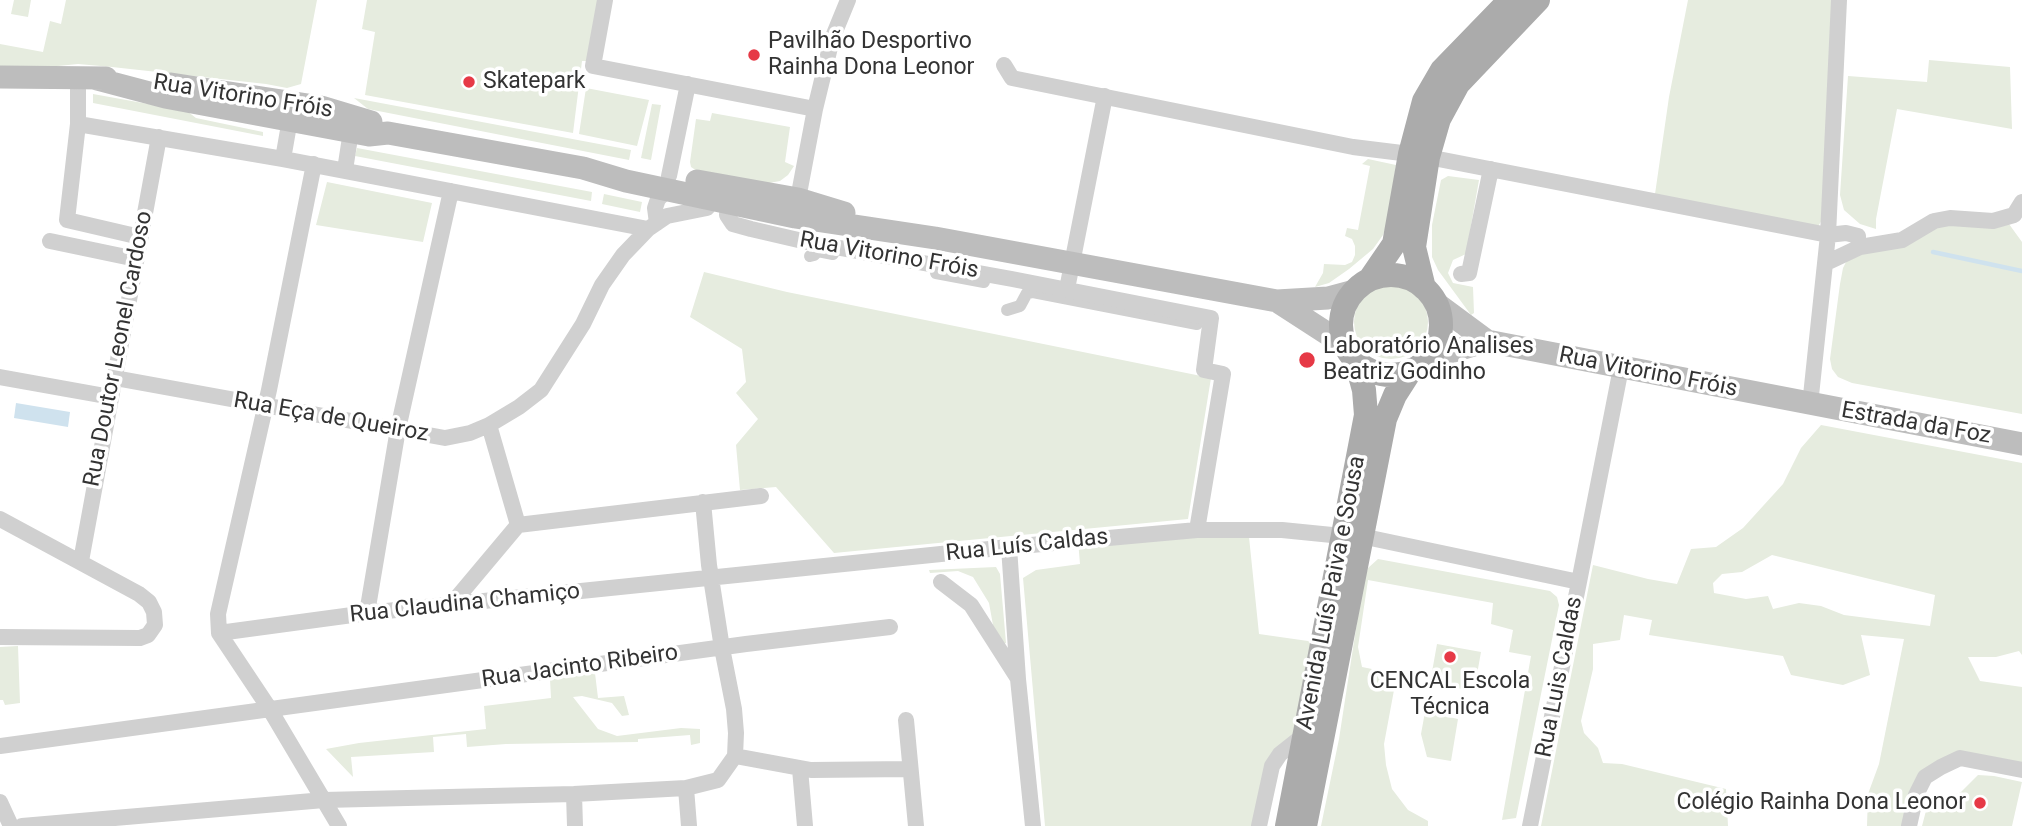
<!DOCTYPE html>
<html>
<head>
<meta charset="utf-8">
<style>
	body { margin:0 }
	canvas { display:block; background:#fff }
</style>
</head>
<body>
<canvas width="2022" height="826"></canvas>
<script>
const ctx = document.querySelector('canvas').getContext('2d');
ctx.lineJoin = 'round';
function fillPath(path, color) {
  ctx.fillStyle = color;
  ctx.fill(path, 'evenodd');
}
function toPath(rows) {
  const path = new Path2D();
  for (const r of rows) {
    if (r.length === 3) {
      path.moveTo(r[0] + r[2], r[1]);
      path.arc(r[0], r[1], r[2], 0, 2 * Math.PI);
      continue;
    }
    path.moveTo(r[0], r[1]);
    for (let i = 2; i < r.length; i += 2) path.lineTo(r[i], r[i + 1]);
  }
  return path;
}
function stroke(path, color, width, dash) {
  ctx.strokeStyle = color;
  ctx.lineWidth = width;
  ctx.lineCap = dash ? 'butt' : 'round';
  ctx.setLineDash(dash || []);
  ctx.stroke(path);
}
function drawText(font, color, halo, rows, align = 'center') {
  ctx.font = font + ' Roboto,sans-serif';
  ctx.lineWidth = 7;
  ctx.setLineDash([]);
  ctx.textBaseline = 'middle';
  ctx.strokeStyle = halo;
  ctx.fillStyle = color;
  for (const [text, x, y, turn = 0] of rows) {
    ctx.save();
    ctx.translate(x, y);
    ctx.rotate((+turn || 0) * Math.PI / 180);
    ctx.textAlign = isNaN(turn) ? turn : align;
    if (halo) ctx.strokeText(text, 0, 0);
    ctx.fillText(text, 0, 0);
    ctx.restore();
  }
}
const green = toPath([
	[14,0,31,0,28,17,11,14],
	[66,0,317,0,301,84,287,88,266,84,112,67,78,64,38,68,0,66,0,44,43,52,50,21,61,24],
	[367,0,598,0,588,61,582,61,573,133,365,95,375,32,362,29],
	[1688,0,1838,0,1822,220,1815,231,1654,201,1669,97],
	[1929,60,2010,67,2012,129,1897,109,1876,219,1876,229,1860,224,1844,210,1840,195,1848,76,1927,82],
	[586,88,649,100,637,146,579,134],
	[93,94,187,111,196,118,263,132,263,136,93,103],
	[354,98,631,150,629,160,368,109],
	[652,104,661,105,651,160,641,158],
	[712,113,790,127,785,162,794,166,788,175,780,181,769,183,697,171,691,167,690,162,696,119,710,121],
	[357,148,592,192,591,201,355,156],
	[1368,159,1396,165,1387,224,1383,235,1373,249,1349,269,1329,283,1315,287,1323,273,1324,264,1345,265,1352,262,1355,255,1355,246,1352,239,1345,236,1347,228,1358,230,1370,166,1362,164],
	[1448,176,1479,180,1466,254,1453,260,1448,273,1453,283,1473,287,1474,313,1471,315,1438,270,1432,257,1432,225,1441,180],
	[327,182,432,203,423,242,316,225],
	[604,194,642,202,640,212,602,204],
	[2009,224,2022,242,2022,414,1852,383,1838,377,1832,369,1830,359,1840,284,1843,268,1849,256,1935,227,1950,225],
	[704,272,787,292,1211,378,1188,519,834,553,776,487,740,490,736,445,758,419,736,393,746,382,742,349,690,317],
	[1391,322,37],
	[1821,425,2022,463,2022,655,2019,651,1996,657,1968,657,1980,681,2022,687,2022,771,1960,758,1925,777,1909,826,1867,826,1868,794,1879,764,1904,639,1861,635,1870,675,1843,685,1791,675,1783,656,1649,635,1652,620,1624,615,1620,640,1593,644,1593,669,1581,721,1584,733,1598,748,1603,763,1622,764,1726,789,1728,826,1541,826,1593,565,1648,579,1677,584,1691,549,1716,547,1743,528,1783,484,1801,448],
	[1772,555,1935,595,1930,626,1844,615,1821,606,1799,603,1773,609,1768,596,1746,599,1714,593,1713,583,1722,574,1742,572],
	[1197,530,1249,537,1259,634,1322,643,1304,735,1280,754,1259,826,1045,826,1023,578,1036,570,1080,564,1078,540],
	[1378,559,1550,591,1557,597,1559,605,1516,818,1502,820,1531,656,1509,652,1513,630,1491,624,1493,603,1368,580,1358,647,1362,667,1397,674,1384,744,1386,765,1392,789,1408,810,1428,821,1428,826,1321,826,1339,739,1363,583,1368,568],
	[996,567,1000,574,1006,643,997,647,989,603,973,577,958,571,930,573,929,570],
	[1437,644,1481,652,1474,691,1430,683],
	[18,646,20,703,5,705,3,700,0,700,0,647],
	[595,673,598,698,624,696,629,715,622,716,612,703,582,696,573,697,598,729,617,736,681,728,700,729,700,743,691,745,690,735,638,739,638,742,506,744,467,747,466,734,433,737,434,752,351,757,353,777,326,749,359,743,486,729,484,706,551,698,550,679],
	[1425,712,1458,719,1451,761,1427,757,1421,734],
	[1978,775,1994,776,2022,782,2012,826,1922,826,1927,807,1961,792]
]);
const water = toPath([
	[16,403,70,412,68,427,14,418]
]);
const stream = toPath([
	[1933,252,2022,271]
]);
const pedestrian = toPath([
	[810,256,814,255,818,251,833,254],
	[936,273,984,282],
	[1007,310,1020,306,1027,293,1033,292,1197,324]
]);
const minor = toPath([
	[605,0,593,66,815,109],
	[1004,65,1012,78,1353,147,1410,154],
	[78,78,78,124,67,220,140,237],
	[78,124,283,159,648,229],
	[1428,157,1828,235,1846,233,1858,236],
	[283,159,290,119],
	[314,164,269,390,218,614,219,633,269,708,339,826],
	[345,170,351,131],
	[669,176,688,84],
	[798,199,815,109,832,39,848,0],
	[728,203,727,215,733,224,751,229,807,242,1012,279,1211,318,1204,370,1223,374,1197,530],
	[657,223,655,208,658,199,667,190],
	[50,241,136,259],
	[1826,263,1860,247,1902,240,1934,221,1950,218,1993,221,2014,215,2022,202],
	[1461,274,1469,273,1491,169],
	[1067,289,1105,96],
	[0,377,111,397],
	[115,378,445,438,470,433,489,425,519,407,541,390,583,324,602,285,623,255,648,229,667,216,707,208,713,200],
	[1810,405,1828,235,1839,0],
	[489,425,518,525],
	[0,519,139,594,149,602,154,612,155,625,148,635,140,638,0,637],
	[1361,536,1579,582,1530,826],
	[1009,547,1018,679,1033,826],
	[81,561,159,137],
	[941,582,971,605,1017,677],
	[1579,582,1621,368],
	[450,606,518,525,761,496],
	[367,613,398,429,451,191],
	[219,633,367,613,1009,547,1197,530,1282,530,1342,536],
	[906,720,916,826],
	[0,746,746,644,890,627],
	[735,756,811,770,910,769],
	[800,769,805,826],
	[686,788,689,826],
	[574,794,575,826],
	[0,802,11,826],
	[22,826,324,800,574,794,686,788,718,780,735,756,736,733,734,709,722,648,709,565,703,502],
	[1259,826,1272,766,1280,754,1304,735],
	[1909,826,1916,795,1925,777,1941,767,1960,758,2022,770]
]);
const secondary = toPath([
	[0,77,106,78],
	[93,78,165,97,369,135,388,133,583,168,626,181,795,217,935,238,1277,301,1328,298,1354,291],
	[171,84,321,107,371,122],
	[697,181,798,199,844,213],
	[1277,301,1345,345],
	[1437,304,1487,341,2022,444],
	[1427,359,1487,341]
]);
const primary = toPath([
	[1391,325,50],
	[1370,279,1394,244,1410,154,1424,101,1442,70,1510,0],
	[1424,288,1414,247,1428,157,1439,119,1458,84,1538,0],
	[1287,826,1366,415,1364,390,1356,361],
	[1305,826,1385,419,1395,395,1411,370]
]);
const markers = [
	[754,55,7,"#e63946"],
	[469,82,7,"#e63946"],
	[1307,360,9,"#e63946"],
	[1450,657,7,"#e63946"],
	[1980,803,7,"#e63946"]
];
const poiNames = [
	["Pavilhão Desportivo",768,42],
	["Rainha Dona Leonor",768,68],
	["Skatepark",483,82],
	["Laboratório Analises",1323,347],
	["Beatriz Godinho",1323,373],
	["CENCAL Escola",1450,682,"center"],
	["Técnica",1450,708,"center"],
	["Colégio Rainha Dona Leonor",1966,803,"right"]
];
const streetNames = [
	["Rua Vitorino Fróis",243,97,9],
	["Rua Vitorino Fróis",889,256,10],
	["Rua Doutor Leonel Cardoso",119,349,-79],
	["Rua Vitorino Fróis",1648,373,11],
	["Rua Eça de Queiroz",331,418,10],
	["Estrada da Foz",1916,424,10],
	["Rua Luís Caldas",1027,546,-6],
	["Avenida Luís Paiva e Sousa",1332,593,-79],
	["Rua Claudina Chamiço",465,604,-6],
	["Rua Jacinto Ribeiro",580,667,-8],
	["Rua Luis Caldas",1560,677,-79]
];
fillPath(green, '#e6ecdf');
fillPath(water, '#cfe2ee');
stroke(stream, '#cfe2ee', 4.5);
stroke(pedestrian, '#d0d0d0', 12);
stroke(minor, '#d0d0d0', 16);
stroke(secondary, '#bdbdbd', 23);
stroke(primary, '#ababab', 24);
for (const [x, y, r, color] of markers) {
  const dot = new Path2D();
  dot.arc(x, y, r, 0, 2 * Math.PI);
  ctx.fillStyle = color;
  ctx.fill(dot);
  stroke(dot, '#fff', 2.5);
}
drawText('23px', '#333', '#fff', poiNames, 'left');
drawText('23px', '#333', '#fff', streetNames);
</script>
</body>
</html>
